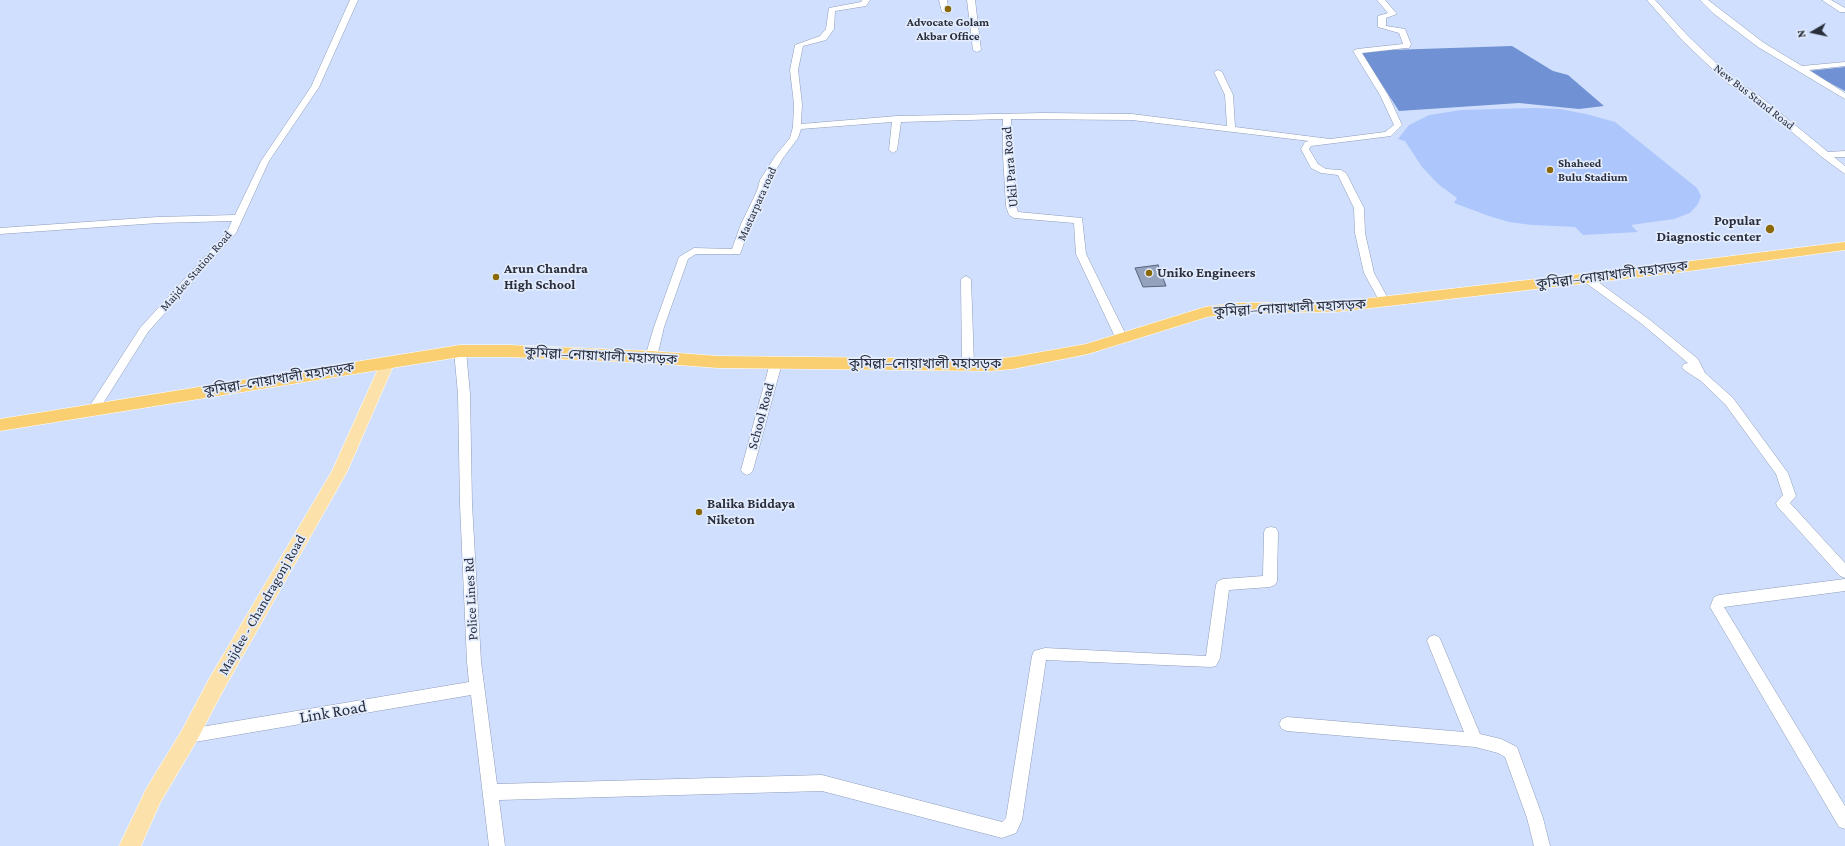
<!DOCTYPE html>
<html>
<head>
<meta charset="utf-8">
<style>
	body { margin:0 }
	#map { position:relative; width:1845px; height:846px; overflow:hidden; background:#d0dffd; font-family:"Crimson Pro",serif }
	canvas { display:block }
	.north { position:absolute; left:1793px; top:12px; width:40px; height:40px; -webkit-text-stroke:3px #e2ecfe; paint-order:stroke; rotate:261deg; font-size:11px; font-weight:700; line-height:16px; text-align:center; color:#292e3a }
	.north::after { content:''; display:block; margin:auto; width:14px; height:18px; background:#292e3a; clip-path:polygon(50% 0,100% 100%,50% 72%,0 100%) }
</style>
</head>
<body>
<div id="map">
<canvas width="1845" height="846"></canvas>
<div class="north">N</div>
</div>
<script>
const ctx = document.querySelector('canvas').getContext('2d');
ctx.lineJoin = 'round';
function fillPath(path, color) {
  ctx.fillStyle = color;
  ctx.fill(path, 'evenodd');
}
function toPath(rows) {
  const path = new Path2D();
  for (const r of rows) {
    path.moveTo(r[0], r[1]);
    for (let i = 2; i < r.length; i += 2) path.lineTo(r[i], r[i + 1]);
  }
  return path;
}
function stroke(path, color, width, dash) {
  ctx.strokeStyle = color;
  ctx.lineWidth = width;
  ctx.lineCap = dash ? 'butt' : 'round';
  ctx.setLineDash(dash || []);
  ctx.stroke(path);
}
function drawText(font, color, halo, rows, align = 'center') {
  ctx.font = font + ' "Crimson Pro","Noto Sans Bengali",serif';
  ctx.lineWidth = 3.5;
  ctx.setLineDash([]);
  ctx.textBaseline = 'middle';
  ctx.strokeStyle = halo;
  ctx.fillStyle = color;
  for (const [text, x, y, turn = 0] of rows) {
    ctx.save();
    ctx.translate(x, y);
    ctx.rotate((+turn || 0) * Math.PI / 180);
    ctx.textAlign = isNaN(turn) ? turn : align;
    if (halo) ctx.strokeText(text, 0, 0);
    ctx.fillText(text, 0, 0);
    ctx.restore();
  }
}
const green = toPath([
	[1533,108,1560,109,1586,114,1615,122,1697,188,1701,196,1698,204,1690,213,1674,219,1631,225,1638,232,1583,235,1575,227,1532,225,1509,222,1489,216,1454,203,1457,198,1438,184,1422,167,1405,141,1398,139,1409,125,1429,115,1461,110]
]);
const water = toPath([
	[1512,46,1553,71,1568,75,1604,106,1579,109,1519,103,1399,111,1360,51],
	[1845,67,1845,91,1808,71]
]);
const building = toPath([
	[1158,265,1166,286,1143,287,1135,268,1158,265]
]);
const minor = toPath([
	[350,0,358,0,319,87,269,161,236,233,148,332,97,413,89,413,87,410,89,407,140,328,227,232,232,221,158,223,0,234,0,228,158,217,235,215,261,161,311,87,350,0],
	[862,0,870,0,866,6,835,11,834,29,826,40,803,46,798,70,802,104,801,124,897,116,1045,113,1132,114,1227,126,1225,95,1214,72,1218,70,1222,72,1233,95,1235,127,1330,139,1385,132,1394,125,1380,95,1353,51,1357,49,1403,44,1399,33,1378,27,1378,16,1388,13,1377,0,1385,0,1397,14,1386,18,1386,26,1405,29,1411,44,1409,48,1406,48,1362,53,1388,95,1402,125,1391,136,1311,146,1309,149,1318,164,1326,169,1341,170,1346,173,1364,208,1365,233,1374,273,1390,302,1385,305,1381,304,1364,273,1355,233,1354,208,1338,175,1321,173,1311,168,1301,149,1305,142,1309,141,1132,120,1011,119,1011,155,1016,206,1018,212,1082,218,1086,254,1128,339,1122,343,1116,339,1076,254,1074,223,1014,218,1009,215,1006,206,1003,155,1003,119,901,122,897,150,893,153,889,150,892,122,801,129,798,138,783,158,770,180,767,191,751,224,740,254,696,254,688,259,664,327,657,357,651,361,647,360,645,357,654,327,679,257,694,248,732,249,741,224,757,191,760,180,776,155,790,138,793,127,794,104,790,70,795,45,820,36,826,29,829,8,861,2,862,0],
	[939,0,947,0,949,14,942,12,939,0],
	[967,0,975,0,981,50,977,52,973,50,967,0],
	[1647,0,1655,0,1688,36,1733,79,1757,94,1828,152,1845,151,1845,157,1834,157,1845,166,1845,174,1822,157,1751,98,1727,83,1682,40,1647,0],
	[1700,0,1708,0,1764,43,1802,66,1845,62,1845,66,1809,70,1845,93,1845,99,1758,47,1713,13,1700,0],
	[1822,0,1831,0,1845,8,1845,12,1840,12,1822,0],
	[1586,275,1590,276,1650,320,1698,359,1705,373,1733,398,1788,473,1796,496,1790,503,1845,563,1845,578,1840,576,1777,506,1776,503,1783,495,1776,474,1725,404,1701,381,1684,370,1682,367,1684,364,1688,363,1642,324,1582,280,1581,278,1582,276,1586,275],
	[966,276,971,279,974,365,972,368,968,369,964,368,962,365,961,279,966,276],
	[460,347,466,351,470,394,472,504,481,662,497,784,822,775,1002,822,1006,818,1032,656,1034,651,1045,648,1206,656,1216,585,1218,581,1223,579,1263,576,1264,532,1266,528,1271,527,1276,528,1278,532,1277,581,1275,585,1270,587,1229,590,1220,658,1216,666,1211,667,1046,660,1022,820,1016,833,1002,838,822,791,499,800,505,846,489,846,471,695,189,743,183,741,181,736,183,731,189,729,469,682,467,662,460,504,458,394,454,351,460,347],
	[776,359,780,360,782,363,753,470,751,473,747,475,743,473,741,470,770,363,772,360,776,359],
	[1845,579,1845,591,1724,607,1845,806,1845,829,1839,827,1710,607,1714,597,1719,595,1845,579],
	[1434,635,1439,637,1441,641,1480,734,1501,739,1517,747,1543,818,1550,846,1534,846,1527,818,1505,757,1498,753,1475,747,1287,731,1282,729,1279,724,1282,719,1287,717,1464,732,1427,641,1429,637,1434,635]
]);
const major = toPath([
	[388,357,393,359,395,362,347,472,224,689,196,742,160,803,141,846,119,846,146,789,182,730,210,677,332,471,381,362,383,359,388,357]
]);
const highway = toPath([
	[1845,242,1845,250,1667,274,1336,312,1234,313,1207,317,1088,354,1013,369,991,371,718,368,651,363,508,357,460,357,0,431,0,419,460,345,508,345,651,351,718,356,991,359,1013,357,1086,344,1205,307,1234,303,1336,302,1667,264,1845,242]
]);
const markers = [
	[948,9,4,"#8b6808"],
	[1550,170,4,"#8b6808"],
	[1770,229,5,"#8b6808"],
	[1149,273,4,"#8b6808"],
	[496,277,4,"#8b6808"],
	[699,512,4,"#8b6808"]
];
const farPoinames = [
	["Advocate Golam",948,22],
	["Akbar Office",948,36],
	["Shaheed",1558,163,"left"],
	["Bulu Stadium",1558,177,"left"]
];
const farStreetnames = [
	["New Bus Stand Road",1754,97,38],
	["Mastarpara road",757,204,-66],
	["Maijdee Station Road",196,271,-49]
];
const streetNames = [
	["Ukil Para Road",1010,167,-95],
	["কুমিল্লা–নোয়াখালী মহাসড়ক",1612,275,-7],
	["কুমিল্লা–নোয়াখালী মহাসড়ক",1290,308,-3],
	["কুমিল্লা–নোয়াখালী মহাসড়ক",601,356,3],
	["কুমিল্লা–নোয়াখালী মহাসড়ক",925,364],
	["কুমিল্লা–নোয়াখালী মহাসড়ক",279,379,-9],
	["School Road",761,416,-75],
	["Police Lines Rd",471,599,-93],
	["Maijdee - Chandragonj Road",262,605,-60]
];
const poiNames = [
	["Popular",1761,221,"right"],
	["Diagnostic center",1761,237,"right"],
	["Arun Chandra",504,269],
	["High School",504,285],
	["Uniko Engineers",1157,273],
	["Balika Biddaya",707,504],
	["Niketon",707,520]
];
const nearStreetnames = [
	["Link Road",333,712,-10]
];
fillPath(green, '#adc6fb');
fillPath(water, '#7091d4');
fillPath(building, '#94a2be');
stroke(building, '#57647d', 1);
stroke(minor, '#8e9cb8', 1);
stroke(major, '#fff', 1);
stroke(highway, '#fff', 1);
fillPath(minor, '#fff');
fillPath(major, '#fce2aa');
fillPath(highway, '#facf72');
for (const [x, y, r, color] of markers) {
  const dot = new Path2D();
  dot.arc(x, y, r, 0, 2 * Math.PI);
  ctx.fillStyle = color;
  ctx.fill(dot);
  stroke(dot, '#e2ecfe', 1.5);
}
drawText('bold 12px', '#292e3a', '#e2ecfe', farPoinames);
drawText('12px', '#292e3a', '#e2ecfe', farStreetnames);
drawText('14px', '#292e3a', '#e2ecfe', streetNames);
drawText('bold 14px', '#292e3a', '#e2ecfe', poiNames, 'left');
drawText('17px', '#292e3a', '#e2ecfe', nearStreetnames);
</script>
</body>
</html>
